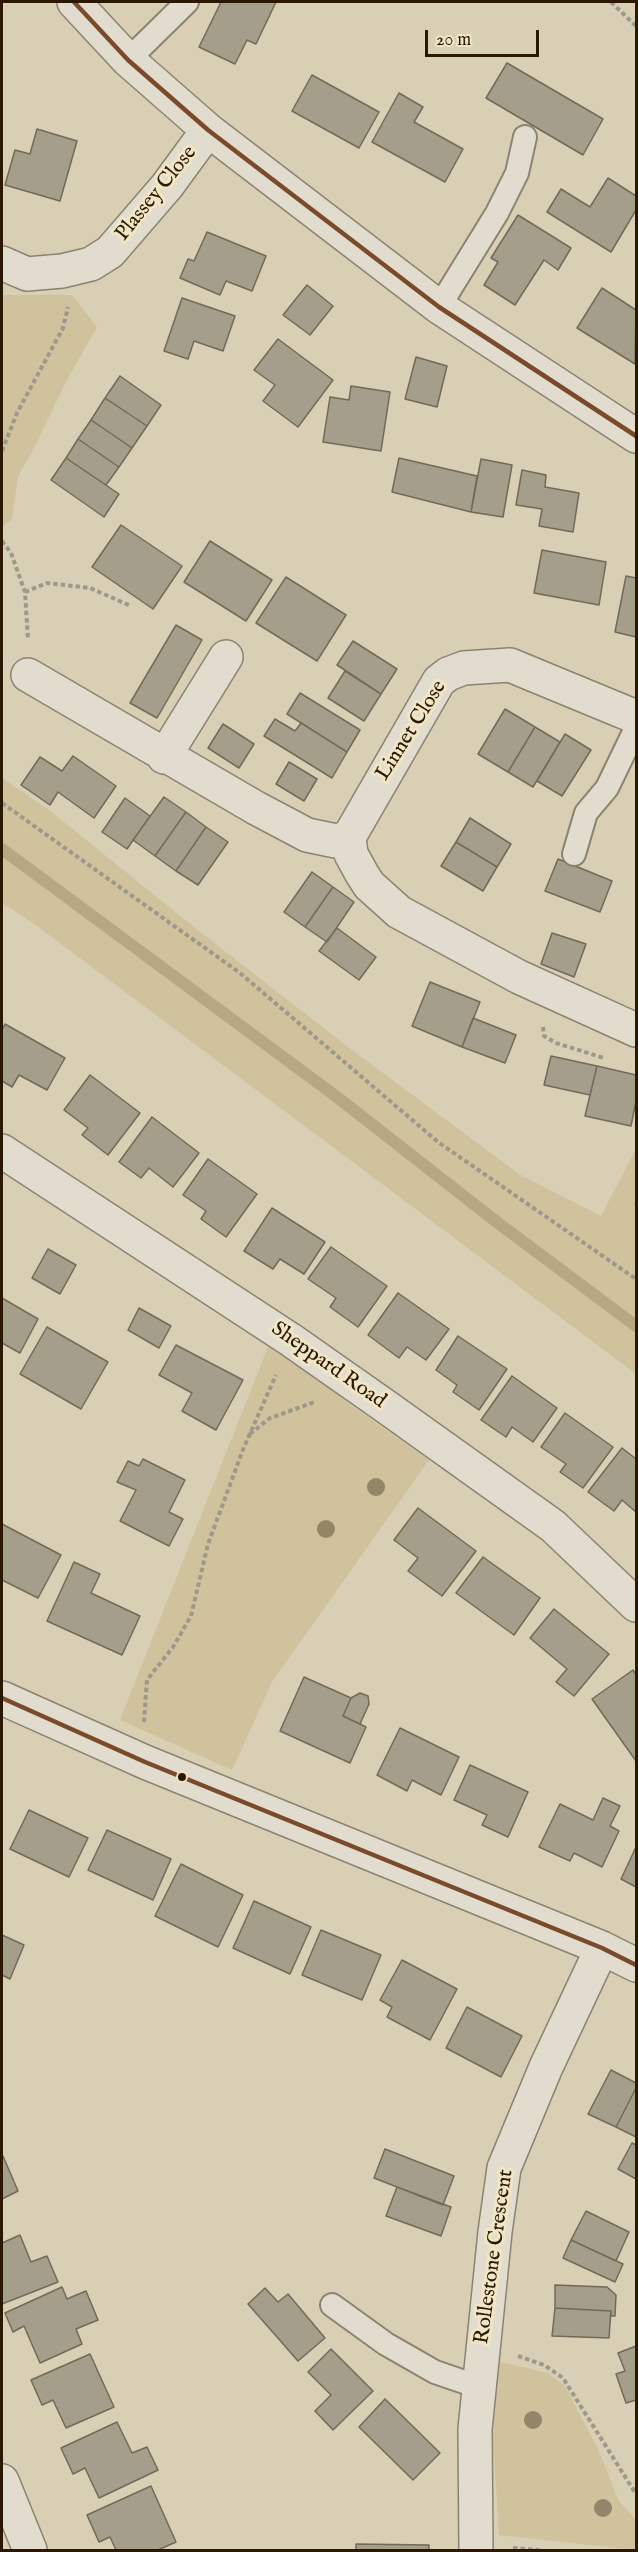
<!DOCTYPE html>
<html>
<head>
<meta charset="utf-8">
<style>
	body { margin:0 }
	#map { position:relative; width:638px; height:2552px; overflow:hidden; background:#d9cfb4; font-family:"IM FELL English",serif }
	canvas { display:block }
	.frame { position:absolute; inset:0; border:3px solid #2b1802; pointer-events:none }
	.scale { position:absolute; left:425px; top:30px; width:114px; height:27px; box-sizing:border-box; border:3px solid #2b1802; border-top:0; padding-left:8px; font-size:18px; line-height:21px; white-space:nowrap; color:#2b1802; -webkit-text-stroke:4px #f0e5c4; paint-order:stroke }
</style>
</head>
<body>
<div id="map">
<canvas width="638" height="2552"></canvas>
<div class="frame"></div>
<div class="scale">20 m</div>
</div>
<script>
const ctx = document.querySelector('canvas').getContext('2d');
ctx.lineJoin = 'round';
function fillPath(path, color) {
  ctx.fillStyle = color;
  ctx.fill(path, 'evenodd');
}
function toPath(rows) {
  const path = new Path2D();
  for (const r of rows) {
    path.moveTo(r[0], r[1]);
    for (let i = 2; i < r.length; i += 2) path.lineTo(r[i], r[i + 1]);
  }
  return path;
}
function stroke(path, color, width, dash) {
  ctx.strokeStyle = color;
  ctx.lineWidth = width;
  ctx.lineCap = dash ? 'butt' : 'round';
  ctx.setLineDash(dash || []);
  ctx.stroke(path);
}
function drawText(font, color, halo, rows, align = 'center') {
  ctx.font = font + ' "IM FELL English",serif';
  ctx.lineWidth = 6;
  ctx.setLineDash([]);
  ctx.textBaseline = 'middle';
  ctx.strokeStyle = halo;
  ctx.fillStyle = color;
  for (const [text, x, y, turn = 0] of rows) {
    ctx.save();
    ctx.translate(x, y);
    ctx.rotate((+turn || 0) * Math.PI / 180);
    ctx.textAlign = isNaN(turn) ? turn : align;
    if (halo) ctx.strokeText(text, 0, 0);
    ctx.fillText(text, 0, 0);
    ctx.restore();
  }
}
const green = toPath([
	[2,295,72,295,97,327,67,380,32,452,18,476,12,519,2,527],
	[2,778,49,810,199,931,348,1047,519,1174,601,1216,636,1149,636,1374,33,923,2,903],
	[270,1342,353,1407,429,1460,272,1682,232,1770,120,1720],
	[497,2361,548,2373,565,2386,598,2449,619,2501,636,2520,636,2550,499,2535,493,2440]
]);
const stream = toPath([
	[2,849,337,1097,498,1223,636,1326]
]);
const building = toPath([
	[221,2,276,2,256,44,247,40,235,64,199,47,221,2],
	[507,63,603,119,583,155,486,98,507,63],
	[312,75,379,112,359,148,292,111,312,75],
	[399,93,423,107,414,122,463,149,445,182,372,142,399,93],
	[37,129,77,141,60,201,5,185,15,150,30,154,37,129],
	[608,178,636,196,636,210,611,252,547,212,561,189,590,207,608,178],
	[518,215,571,248,558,270,544,260,515,305,484,285,498,262,491,258,518,215],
	[207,232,266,256,252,291,226,281,220,295,180,278,188,259,194,261,207,232],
	[307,285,333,306,310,335,283,315,307,285],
	[602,288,636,310,635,364,577,328,602,288],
	[182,298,235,316,223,351,194,341,188,359,164,351,182,298],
	[278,339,333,380,298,427,263,401,275,385,254,370,278,339],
	[416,357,447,366,437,407,405,399,416,357],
	[120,376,161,405,147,426,105,398,120,376],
	[351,386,390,392,381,451,323,442,330,397,349,400,351,386],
	[105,398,147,426,132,448,91,420,105,398],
	[91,420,132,448,119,467,78,439,91,420],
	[78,439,119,467,106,485,66,458,78,439],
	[66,458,119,494,104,517,51,480,66,458],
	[399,458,477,476,471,512,392,492,399,458],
	[481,459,512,465,503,517,471,512,481,459],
	[522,470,546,475,545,487,579,493,573,532,539,526,542,509,516,505,522,470],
	[121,525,182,566,153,609,92,567,121,525],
	[210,541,272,580,246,621,184,582,210,541],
	[542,550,606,562,599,605,534,593,542,550],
	[626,576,636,578,636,637,615,632,626,576],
	[286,577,346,615,317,661,256,623,286,577],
	[176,625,202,640,157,718,130,703,176,625],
	[353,641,397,669,381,694,337,665,353,641],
	[345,671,381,694,364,721,328,698,345,671],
	[300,693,360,730,347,752,287,714,300,693],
	[505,709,535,727,508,772,478,754,505,709],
	[275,719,295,731,301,723,347,752,332,778,264,736,275,719],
	[223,724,254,744,239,768,208,748,223,724],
	[535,727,560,742,533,787,508,772,535,727],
	[565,734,591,750,562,796,537,781,565,734],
	[73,756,116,786,94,818,58,792,50,805,21,785,40,757,62,771,73,756],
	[289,762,317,779,304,801,276,784,289,762],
	[164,797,186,812,155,856,133,840,164,797],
	[125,798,150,816,127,849,102,832,125,798],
	[186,812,206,827,176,871,155,856,186,812],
	[470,818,511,844,497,867,456,842,470,818],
	[206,827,228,842,198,885,176,871,206,827],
	[456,842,497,867,483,891,441,866,456,842],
	[558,859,612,881,600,912,545,891,558,859],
	[312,872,333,887,305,927,284,912,312,872],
	[333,887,354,902,327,942,305,927,333,887],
	[337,928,376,957,359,980,319,951,337,928],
	[552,933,586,944,574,977,541,964,552,933],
	[430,982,480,1002,462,1047,412,1026,430,982],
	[473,1018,516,1035,505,1063,462,1047,473,1018],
	[5,1024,65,1058,47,1090,19,1075,12,1087,2,1081,2,1030,5,1024],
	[551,1056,597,1066,590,1095,544,1085,551,1056],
	[597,1066,636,1075,636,1101,631,1126,585,1116,597,1066],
	[90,1075,140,1113,108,1155,82,1135,88,1128,64,1110,90,1075],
	[152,1117,199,1153,173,1187,149,1168,141,1178,119,1162,152,1117],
	[208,1159,257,1194,226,1237,201,1219,206,1211,183,1195,208,1159],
	[272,1208,325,1242,304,1274,280,1259,273,1269,244,1251,272,1208],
	[331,1247,387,1286,358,1327,330,1307,336,1298,308,1279,331,1247],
	[48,1249,76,1265,60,1294,32,1278,48,1249],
	[398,1293,449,1329,426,1360,407,1347,399,1358,368,1335,398,1293],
	[2,1298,38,1319,20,1353,2,1343,2,1298],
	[139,1308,171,1326,159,1348,128,1330,139,1308],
	[47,1327,108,1362,81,1409,20,1374,47,1327],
	[458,1336,507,1369,479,1410,453,1392,457,1385,436,1370,458,1336],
	[176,1345,243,1380,216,1430,182,1411,192,1393,159,1375,176,1345],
	[512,1376,557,1408,533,1442,512,1427,506,1437,481,1420,512,1376],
	[565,1413,613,1447,583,1488,560,1472,566,1464,541,1447,565,1413],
	[622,1448,636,1459,636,1512,622,1500,614,1511,588,1492,622,1448],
	[143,1459,185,1480,169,1512,183,1519,169,1546,120,1521,136,1490,117,1482,128,1461,139,1466,143,1459],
	[418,1508,476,1551,442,1596,408,1571,418,1558,394,1540,418,1508],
	[2,1524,61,1555,38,1598,2,1580,2,1524],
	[483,1557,540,1598,514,1635,456,1593,483,1557],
	[74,1562,100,1574,91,1593,140,1616,122,1655,47,1621,74,1562],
	[554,1609,609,1654,574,1696,556,1682,567,1669,530,1638,554,1609],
	[633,1670,636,1675,636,1761,592,1699,633,1670],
	[304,1677,351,1698,343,1716,366,1727,350,1763,280,1731,304,1677],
	[360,1693,368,1696,369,1704,360,1724,343,1716,351,1698,360,1693],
	[400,1728,459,1757,441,1795,412,1780,407,1791,377,1775,400,1728],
	[470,1765,528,1792,508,1837,482,1825,487,1815,454,1800,470,1765],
	[603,1798,620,1806,610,1826,619,1831,602,1867,574,1853,570,1861,539,1847,560,1804,593,1820,603,1798],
	[29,1810,88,1838,69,1877,10,1849,29,1810],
	[107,1830,171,1859,153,1900,88,1870,107,1830],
	[636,1847,636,1887,621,1879,636,1847],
	[181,1864,243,1895,218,1947,155,1916,181,1864],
	[254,1901,311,1927,290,1974,233,1948,254,1901],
	[321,1930,381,1955,362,2000,302,1975,321,1930],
	[2,1935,24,1945,10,1979,2,1975,2,1935],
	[402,1960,457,1989,430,2040,387,2017,392,2007,380,2000,402,1960],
	[467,2007,522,2036,501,2077,446,2048,467,2007],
	[611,2070,636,2083,636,2088,616,2127,588,2114,611,2070],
	[636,2088,636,2137,616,2127,636,2088],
	[632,2143,636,2145,636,2179,618,2169,632,2143],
	[385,2149,454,2176,443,2205,374,2178,385,2149],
	[3,2156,18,2191,2,2199,2,2157,3,2156],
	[397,2187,451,2207,441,2236,386,2216,397,2187],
	[586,2211,629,2232,616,2261,571,2240,586,2211],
	[20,2235,31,2262,47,2256,58,2282,2,2304,2,2243,20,2235],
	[571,2240,623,2264,615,2282,563,2258,571,2240],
	[555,2285,607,2287,616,2295,615,2316,611,2316,611,2311,555,2308,555,2285],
	[62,2287,67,2299,86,2291,98,2320,76,2329,82,2344,40,2363,24,2326,13,2332,5,2313,62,2287],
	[265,2288,278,2302,288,2294,325,2338,298,2361,248,2304,265,2288],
	[555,2308,611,2311,609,2338,552,2336,555,2308],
	[636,2346,636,2400,626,2403,616,2374,625,2371,618,2353,636,2346],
	[331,2349,373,2391,333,2430,315,2411,331,2395,308,2372,331,2349],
	[90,2354,114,2407,66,2428,53,2400,42,2405,31,2380,90,2354],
	[385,2399,440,2453,413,2480,359,2427,385,2399],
	[117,2422,132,2453,147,2447,158,2470,99,2498,85,2468,73,2474,61,2448,117,2422],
	[151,2486,176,2542,158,2550,116,2550,110,2537,99,2542,87,2515,151,2486],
	[356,2544,429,2545,429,2550,356,2550,356,2544]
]);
const path = toPath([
	[611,2,636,26],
	[2,451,17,413,63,328,68,307],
	[2,541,11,553,25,592,28,640],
	[25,592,47,583,90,588,131,606],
	[2,803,240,973,438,1142,636,1279],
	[543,1027,544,1036,556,1043,604,1058],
	[636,1204,636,1205],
	[250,1434,270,1418,315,1402],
	[144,1722,147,1680,173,1647,191,1616,208,1544,244,1447,276,1375],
	[518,2356,544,2365,563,2378,636,2494],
	[513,2548,539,2550]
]);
const lane = toPath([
	[128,60,187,2],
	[439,307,497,213,517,173,525,137],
	[574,854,586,813,607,788,636,728],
	[332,2305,386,2344,435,2372,479,2387]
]);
const street = toPath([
	[74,2,128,60,208,130,439,307,636,436],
	[2,263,27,274,62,271,91,264,110,252,167,186,208,130],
	[28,675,256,808,307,835,336,841,349,837,439,681,448,674,464,668,510,665,636,717],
	[164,757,226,657],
	[349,837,351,854,362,874,369,885,399,912,519,977,636,1030],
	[2,1151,291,1340,385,1406,553,1526,636,1605],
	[2,1698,145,1762,602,1948,636,1965],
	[2,2481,30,2550],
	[476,2550,475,2429,495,2232,504,2168,546,2067,602,1948]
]);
const bus1 = toPath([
	[74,2,128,60,208,130,439,307,636,436],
	[2,1698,145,1762,602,1948,636,1965]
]);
const trees = [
	[376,1487],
	[326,1529],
	[533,2420],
	[603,2508]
];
const markers = [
	[182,1777,5,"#2b1802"]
];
const streetNames = [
	["Plassey Close",157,194,-51],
	["Linnet Close",412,731,-58],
	["Sheppard Road",328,1366,35],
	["Rollestone Crescent",495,2257,-82]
];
fillPath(green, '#d0c29c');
stroke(stream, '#b7a783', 12);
fillPath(building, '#a59e8b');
stroke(building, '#726a59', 1.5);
stroke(lane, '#8b8371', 26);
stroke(street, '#8b8371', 36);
stroke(path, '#9e988b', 4, [4.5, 3]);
stroke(lane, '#e1dcce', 22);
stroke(street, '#e1dcce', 33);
stroke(bus1, '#7a4b2a', 4.5);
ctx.fillStyle = '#938568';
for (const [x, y] of trees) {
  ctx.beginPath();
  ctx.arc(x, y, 9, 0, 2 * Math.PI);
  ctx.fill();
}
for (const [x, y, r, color] of markers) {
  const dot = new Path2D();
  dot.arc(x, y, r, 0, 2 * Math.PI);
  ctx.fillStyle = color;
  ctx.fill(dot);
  stroke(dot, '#f0e5c4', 2);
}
drawText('21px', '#2b1802', '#f0e5c4', streetNames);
</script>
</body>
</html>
